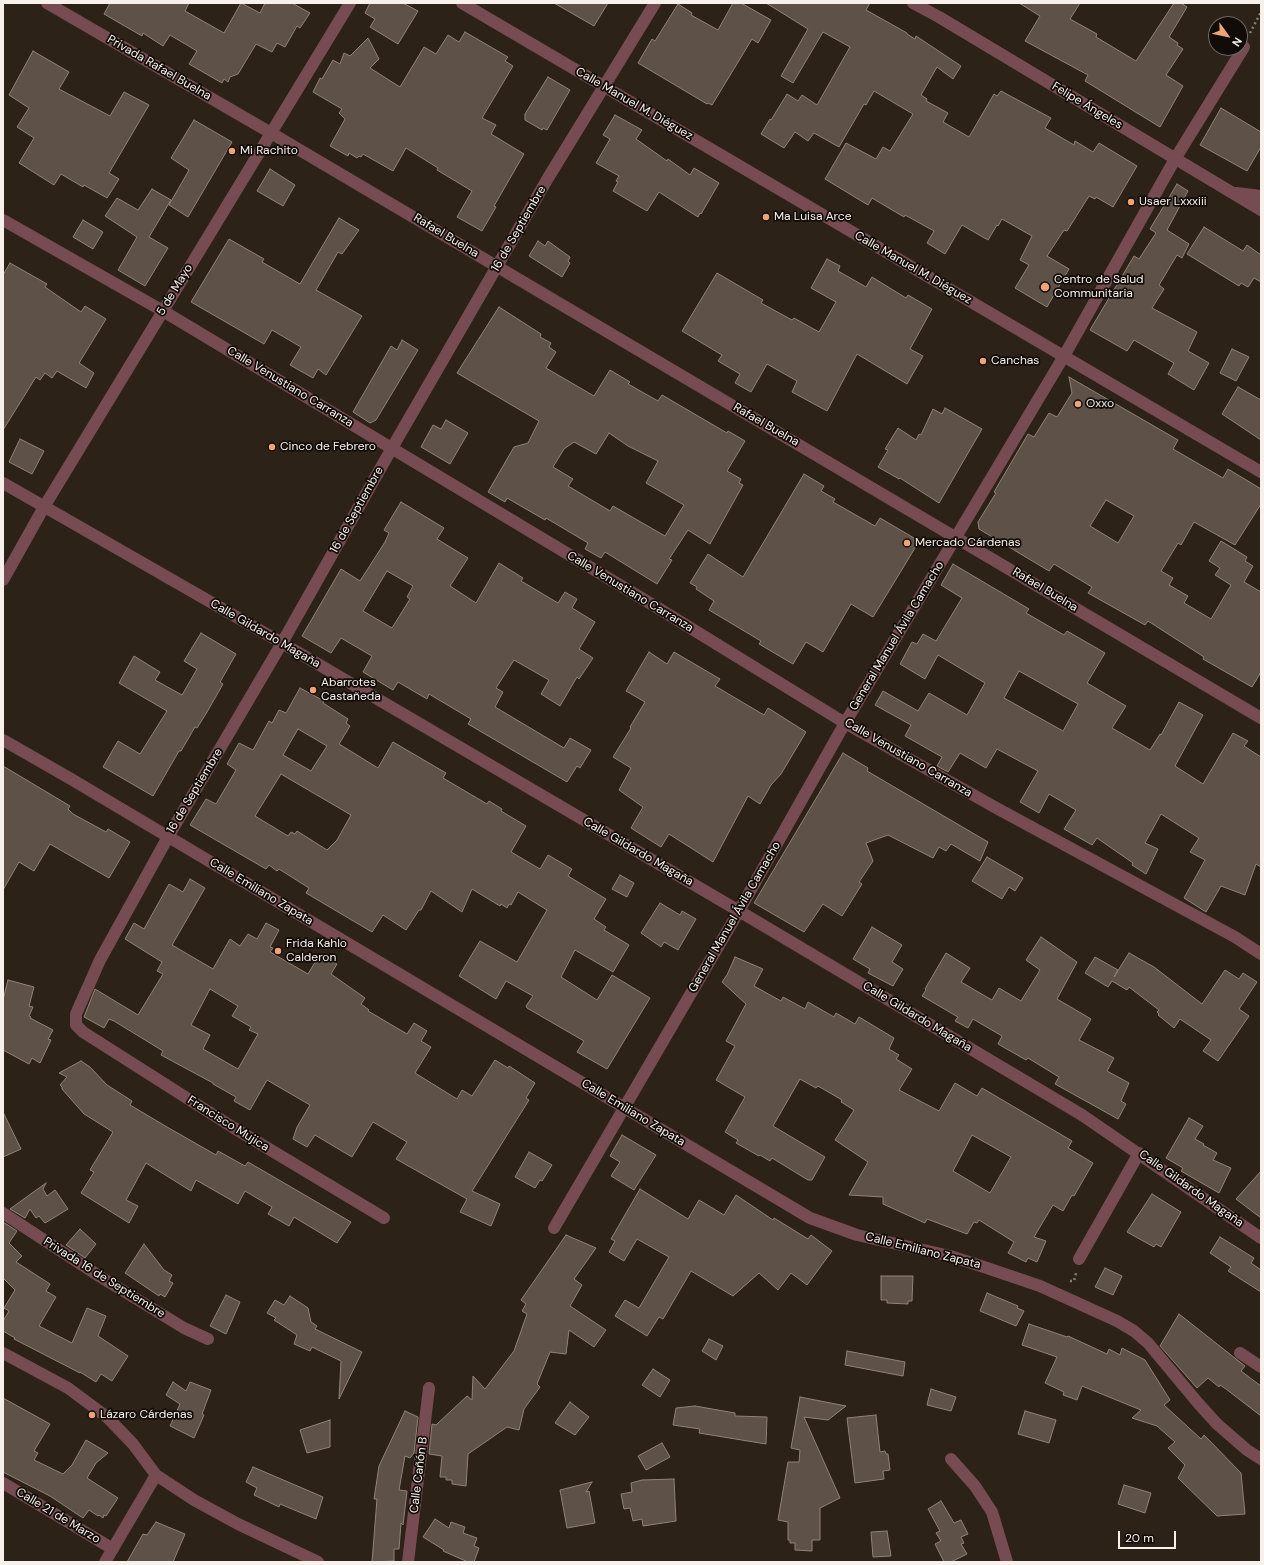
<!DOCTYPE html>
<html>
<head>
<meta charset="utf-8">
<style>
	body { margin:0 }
	#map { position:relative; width:1264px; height:1565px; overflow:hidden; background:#2d2218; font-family:"DM Sans",sans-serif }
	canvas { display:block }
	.frame { position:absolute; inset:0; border:4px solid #f8f0ea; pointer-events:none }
	.north { position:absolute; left:1208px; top:16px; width:40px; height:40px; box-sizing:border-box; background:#110c08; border:1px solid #6d6762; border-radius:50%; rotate:123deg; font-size:11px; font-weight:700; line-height:16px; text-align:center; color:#f8f0ea }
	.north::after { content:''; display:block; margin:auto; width:14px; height:18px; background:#efa377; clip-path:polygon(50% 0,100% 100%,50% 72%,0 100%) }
	.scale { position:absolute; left:1118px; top:1531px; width:58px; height:18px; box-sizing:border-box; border:2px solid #f8f0ea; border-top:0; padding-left:5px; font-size:12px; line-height:14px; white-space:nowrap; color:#f8f0ea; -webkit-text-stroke:3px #110c08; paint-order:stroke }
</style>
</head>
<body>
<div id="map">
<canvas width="1264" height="1565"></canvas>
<div class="frame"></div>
<div class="north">N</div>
<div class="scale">20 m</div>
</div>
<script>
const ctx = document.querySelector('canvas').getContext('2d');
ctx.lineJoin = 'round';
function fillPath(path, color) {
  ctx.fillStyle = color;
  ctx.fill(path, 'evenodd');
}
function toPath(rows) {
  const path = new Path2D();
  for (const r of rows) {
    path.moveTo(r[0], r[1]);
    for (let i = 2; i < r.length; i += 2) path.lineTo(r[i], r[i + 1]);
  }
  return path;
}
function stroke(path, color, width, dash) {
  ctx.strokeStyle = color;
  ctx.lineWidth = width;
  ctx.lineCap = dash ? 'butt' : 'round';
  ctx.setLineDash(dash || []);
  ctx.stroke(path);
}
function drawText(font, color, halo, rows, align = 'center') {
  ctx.font = font + ' "DM Sans",sans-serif';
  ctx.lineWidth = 3.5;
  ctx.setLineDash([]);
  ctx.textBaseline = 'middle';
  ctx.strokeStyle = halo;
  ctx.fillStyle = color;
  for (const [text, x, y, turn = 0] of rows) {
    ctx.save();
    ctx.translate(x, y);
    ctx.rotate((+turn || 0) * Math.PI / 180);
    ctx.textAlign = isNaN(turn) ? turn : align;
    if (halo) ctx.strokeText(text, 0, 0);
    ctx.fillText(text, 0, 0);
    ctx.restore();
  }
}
const building = toPath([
	[110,3,189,3,185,11,224,33,241,3,260,13,265,3,292,3,310,13,300,28,297,26,285,47,277,43,272,52,256,44,238,74,230,77,228,82,224,79,222,83,189,64,197,51,170,35,163,46,143,33,142,36,104,14,110,3],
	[370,3,403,3,418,11,398,44,370,27,375,19,365,13,370,3],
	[554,3,608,3,594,26,554,3],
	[733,3,741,3,771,20,758,43,752,39,712,105,708,103,707,104,638,63,652,39,655,41,678,4,692,13,691,15,718,30,733,3],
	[766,3,870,3,866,10,907,33,907,34,915,39,916,36,961,66,953,79,937,67,921,95,927,99,926,101,948,113,943,122,969,137,994,94,997,96,1001,91,1051,118,1045,128,1074,145,1075,141,1093,152,1099,143,1137,166,1113,207,1096,197,1095,199,1089,196,1067,231,1064,230,1047,256,1069,269,1047,307,1015,288,1029,265,1020,260,1032,236,1002,219,998,226,997,225,988,240,962,225,945,254,927,243,934,231,905,215,904,217,872,198,868,205,825,179,846,143,876,159,883,147,890,151,913,114,874,91,866,105,864,104,839,147,814,133,808,141,795,132,784,148,761,134,770,119,771,120,787,94,798,101,802,95,817,105,850,47,823,32,793,83,781,76,808,29,766,3],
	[1019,3,1080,3,1070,19,1097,34,1096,37,1136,61,1174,3,1181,3,1187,7,1169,37,1178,43,1177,45,1183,49,1166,75,1183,86,1160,127,1085,81,1088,75,1025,41,1040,16,1019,3],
	[465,32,508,57,505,61,513,66,482,118,496,125,491,134,524,154,494,206,496,207,482,231,457,217,472,191,437,170,438,168,406,148,393,171,363,154,361,157,359,156,357,158,349,153,348,156,330,146,345,119,339,113,342,109,313,92,320,78,322,79,333,60,340,64,344,53,350,56,368,38,379,59,370,68,400,87,424,47,436,54,448,35,459,42,465,32],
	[33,51,69,72,59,89,110,116,124,92,149,105,109,173,119,179,107,198,84,185,83,187,61,174,54,185,19,163,34,138,17,127,29,108,9,95,33,51],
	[548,77,570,90,547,130,543,128,542,130,525,120,525,114,548,77],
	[1221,108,1261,132,1261,147,1247,171,1200,145,1221,108],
	[615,115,642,130,636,139,667,161,668,159,690,175,694,168,719,183,701,214,700,213,698,217,659,192,647,211,613,191,618,182,616,181,619,176,596,163,610,139,603,135,615,115],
	[194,120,232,142,188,217,169,205,189,170,171,158,194,120],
	[270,169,295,185,283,206,257,191,270,169],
	[1177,184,1188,191,1167,230,1189,244,1182,258,1177,255,1159,285,1164,289,1152,308,1197,332,1188,351,1209,363,1194,390,1168,374,1174,363,1134,340,1127,351,1090,330,1134,256,1139,259,1156,233,1150,229,1177,184],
	[152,189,171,200,149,237,168,248,145,286,118,270,137,237,105,216,117,198,138,210,152,189],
	[339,218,359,230,342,254,338,252,316,290,362,316,326,375,318,369,313,378,290,365,301,347,272,330,264,344,191,302,229,239,264,259,262,262,300,284,339,218],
	[83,220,103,232,93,249,73,237,83,220],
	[1204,227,1243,251,1247,245,1261,255,1261,282,1254,278,1248,287,1241,283,1239,286,1187,254,1204,227],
	[538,241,545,246,548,241,570,257,568,261,570,263,562,277,529,256,538,241],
	[827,259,840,266,838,271,866,287,872,277,906,298,908,295,932,309,910,349,923,356,907,384,857,354,827,411,792,392,797,381,767,364,751,392,735,383,740,374,718,361,722,355,682,331,717,273,763,300,761,303,792,320,794,318,819,332,836,302,811,288,827,259],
	[10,263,47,284,45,287,81,312,85,306,106,319,79,363,94,373,86,388,57,371,52,378,45,373,40,380,36,377,3,430,3,275,10,263],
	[499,307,541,334,540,337,551,343,549,347,556,352,546,368,594,396,610,370,630,382,628,384,658,401,662,395,727,433,728,431,745,441,727,471,741,479,739,483,743,485,710,544,688,530,669,559,672,560,657,584,605,552,601,558,585,549,588,543,546,518,545,520,507,498,505,502,488,492,514,447,528,443,539,421,457,373,499,307],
	[609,433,628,446,658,461,646,483,684,505,665,536,613,506,610,511,568,486,573,479,553,467,564,449,574,442,596,454,609,433],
	[402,340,418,350,376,420,370,423,353,412,391,346,397,350,402,340],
	[1232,349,1249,357,1236,381,1220,373,1232,349],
	[1069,377,1178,440,1173,449,1223,478,1228,469,1261,489,1261,504,1235,545,1194,522,1181,545,1178,543,1161,571,1173,578,1169,585,1188,596,1184,603,1211,619,1231,585,1215,575,1220,568,1209,561,1221,541,1247,557,1245,561,1253,566,1244,582,1261,592,1261,672,1252,687,1203,659,1204,657,1148,621,1145,625,1088,593,1092,587,1054,564,1049,571,979,529,978,522,996,493,994,492,1028,434,1034,437,1049,413,1057,417,1072,393,1069,377],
	[1106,500,1134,516,1118,543,1090,526,1106,500],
	[1238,387,1261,400,1261,440,1222,414,1238,387],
	[945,408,982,429,939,503,900,478,899,479,878,467,888,450,885,449,898,428,916,440,919,434,921,435,933,409,942,414,945,408],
	[446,420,468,433,450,464,421,447,433,425,441,429,446,420],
	[20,439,44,451,32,474,9,462,20,439],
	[804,474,824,486,821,491,835,499,833,502,875,526,880,518,914,538,915,548,873,617,851,604,823,652,806,642,793,664,759,644,761,641,709,610,714,601,696,589,697,587,690,583,708,554,743,577,804,474],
	[401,502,444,528,437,539,468,558,450,586,476,603,499,563,523,578,521,581,558,603,565,592,577,599,572,608,595,622,579,649,593,658,579,679,577,677,560,706,541,694,549,680,514,660,496,688,503,692,495,707,564,748,570,738,591,750,580,768,577,766,567,782,468,724,471,719,429,694,427,699,398,682,393,690,363,672,372,656,341,638,331,653,302,636,341,569,360,581,385,542,389,533,384,530,401,502],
	[387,571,413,586,407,597,410,599,392,628,363,611,387,571],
	[953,564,1029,609,1026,613,1064,635,1067,631,1105,653,1087,683,1126,706,1112,728,1150,750,1160,734,1161,735,1179,702,1203,715,1175,766,1203,784,1233,733,1248,741,1244,746,1261,757,1261,867,1256,864,1245,895,1221,886,1206,912,1184,898,1205,860,1190,852,1199,838,1161,814,1145,843,1158,849,1146,874,1132,865,1133,863,1097,838,1092,845,1064,829,1076,810,1049,794,1039,813,1020,802,1038,771,997,749,986,768,960,753,948,772,937,766,942,757,905,736,911,725,875,705,883,691,918,711,929,693,967,715,985,683,938,655,925,679,900,664,912,642,917,644,923,634,936,641,962,598,941,585,953,564],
	[1019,671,1078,704,1063,731,1004,698,1019,671],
	[201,633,236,654,220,682,223,684,207,712,197,728,195,727,181,751,179,751,153,796,103,767,118,741,140,754,167,711,119,683,134,656,160,672,155,680,182,695,197,669,184,661,201,633],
	[649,652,667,664,674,652,720,679,715,686,764,715,768,708,806,732,781,774,771,785,760,804,748,796,713,862,669,834,661,847,631,828,643,807,619,790,631,768,613,757,631,728,630,727,645,702,626,691,649,652],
	[300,688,324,701,323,703,348,719,346,723,350,726,339,744,378,768,393,742,446,773,443,778,487,804,489,801,502,809,501,811,526,826,511,852,540,869,548,855,572,869,568,876,606,899,594,919,606,927,604,930,629,945,613,972,575,950,561,977,597,1000,612,975,650,998,607,1069,577,1052,584,1041,527,1008,526,1006,533,996,506,981,496,999,459,976,480,941,517,962,547,910,518,892,511,905,509,904,507,908,501,904,500,906,472,889,462,912,431,891,421,910,419,910,406,930,383,915,372,932,306,893,309,888,279,869,277,871,269,865,266,869,190,825,206,799,216,804,236,770,227,764,239,743,253,750,269,721,272,723,279,710,286,713,300,688],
	[298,729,327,746,311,771,283,755,298,729],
	[281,774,351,815,337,840,327,850,297,831,295,834,291,832,288,836,255,816,281,774],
	[843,753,868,768,867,771,988,842,980,861,951,844,946,851,939,847,933,858,888,835,866,843,873,861,859,882,862,884,842,916,823,904,804,932,754,903,843,753],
	[3,766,70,806,68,809,73,814,106,832,108,829,130,842,109,878,50,844,34,871,19,862,3,890,3,766],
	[987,857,1023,878,1015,891,1009,887,1002,899,972,881,987,857],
	[620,875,634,883,627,897,612,889,620,875],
	[190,879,205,888,172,945,213,969,230,939,240,946,248,934,257,939,266,923,279,930,270,947,273,948,270,952,308,974,320,954,337,964,331,974,365,998,361,1004,369,1010,368,1011,407,1034,414,1023,427,1031,421,1041,431,1047,415,1073,457,1099,462,1090,472,1096,495,1060,508,1068,509,1066,535,1083,526,1098,529,1100,472,1191,500,1204,491,1226,460,1212,467,1199,396,1159,407,1142,373,1122,352,1157,315,1135,307,1147,293,1139,297,1127,310,1105,267,1080,250,1110,234,1101,236,1097,213,1084,213,1083,161,1055,163,1051,114,1021,109,1019,104,1028,84,1017,95,989,138,1015,163,974,157,971,162,962,125,939,134,923,144,929,169,884,183,892,190,879],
	[210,989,238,1006,232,1016,251,1027,249,1030,258,1034,238,1069,203,1049,210,1035,191,1025,210,989],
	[660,903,680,915,682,911,696,919,678,950,664,942,661,947,641,933,660,903],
	[872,927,902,945,892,962,903,969,893,986,868,973,870,969,853,959,872,927],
	[1041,937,1077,962,1057,999,1091,1019,1079,1040,1114,1058,1107,1071,1129,1083,1121,1101,1126,1104,1118,1119,1055,1084,1059,1077,1028,1058,1026,1060,998,1044,1002,1036,973,1019,968,1028,955,1021,958,1017,922,996,926,990,925,989,946,953,970,968,961,982,992,1000,999,988,1021,1001,1040,970,1026,960,1041,937],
	[1129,953,1154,967,1202,1004,1225,970,1239,979,1243,973,1257,982,1239,1009,1249,1016,1218,1061,1203,1051,1211,1040,1180,1019,1174,1028,1158,1015,1159,1014,1157,1012,1159,1010,1129,987,1127,990,1112,981,1108,987,1085,973,1095,957,1118,970,1114,977,1129,953],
	[735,957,763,969,754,986,781,1001,783,997,805,1009,808,1002,834,1017,836,1013,855,1024,859,1017,894,1038,889,1049,899,1055,896,1059,912,1069,899,1090,939,1111,955,1083,977,1096,982,1088,1072,1141,1068,1148,1093,1163,1074,1196,1072,1195,1063,1211,1053,1205,1034,1237,1046,1241,1037,1262,1028,1258,1026,1262,1008,1253,1014,1242,979,1220,977,1223,974,1222,967,1234,927,1219,925,1223,883,1204,883,1197,849,1195,868,1162,835,1140,854,1110,841,1102,842,1100,818,1086,816,1088,800,1079,773,1126,825,1157,812,1180,808,1180,772,1158,770,1161,760,1155,759,1156,736,1143,738,1140,725,1132,745,1097,716,1080,735,1046,726,1041,746,1004,722,982,727,975,735,957],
	[972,1135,1011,1157,990,1193,953,1171,972,1135],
	[8,980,34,987,29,1006,33,1007,29,1016,31,1017,30,1018,53,1030,48,1039,51,1040,40,1063,32,1058,29,1064,3,1050,3,1000,8,980],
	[81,1061,90,1067,107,1085,132,1101,130,1105,167,1127,216,1155,218,1151,245,1166,248,1162,351,1222,337,1243,294,1217,289,1226,268,1214,272,1207,245,1191,238,1204,196,1180,191,1191,146,1163,126,1200,138,1206,129,1223,81,1193,94,1172,90,1170,113,1132,84,1114,62,1089,62,1087,60,1085,67,1077,59,1073,81,1061],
	[3,1112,21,1149,3,1157,3,1112],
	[1189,1118,1203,1126,1195,1139,1204,1144,1203,1145,1217,1153,1213,1160,1231,1168,1219,1193,1181,1171,1183,1168,1166,1158,1189,1118],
	[622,1135,656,1155,634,1190,611,1176,620,1162,610,1156,622,1135],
	[529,1152,552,1165,542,1181,540,1180,535,1188,515,1177,529,1152],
	[1261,1171,1261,1218,1236,1199,1261,1171],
	[46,1183,43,1189,47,1196,55,1190,68,1209,45,1223,39,1216,36,1218,30,1209,25,1218,10,1209,46,1183],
	[640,1189,688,1219,699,1200,724,1215,736,1195,773,1220,774,1218,808,1239,811,1235,832,1251,807,1285,791,1273,778,1290,759,1273,733,1296,691,1271,663,1319,659,1317,647,1336,615,1316,625,1300,639,1308,669,1257,637,1239,624,1261,609,1252,615,1241,611,1239,640,1189],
	[1152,1194,1181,1212,1161,1247,1156,1244,1154,1247,1127,1232,1152,1194],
	[3,1222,17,1231,9,1243,22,1256,16,1262,50,1284,46,1291,56,1297,39,1326,72,1343,87,1308,106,1316,98,1336,128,1356,112,1381,101,1374,96,1382,80,1372,80,1373,14,1339,15,1338,3,1331,3,1321,9,1311,4,1308,15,1290,3,1278,3,1222],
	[80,1229,96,1244,85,1258,66,1245,80,1229],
	[566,1235,596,1248,574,1279,582,1285,570,1306,606,1330,594,1347,569,1330,566,1354,550,1352,537,1384,540,1387,524,1409,519,1430,507,1427,468,1454,466,1486,452,1484,452,1480,446,1480,446,1477,440,1477,442,1456,429,1454,432,1424,436,1425,467,1396,472,1400,473,1376,485,1389,514,1351,527,1314,522,1311,526,1304,521,1300,566,1235],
	[1220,1237,1254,1258,1251,1263,1261,1270,1261,1292,1228,1271,1231,1267,1210,1253,1220,1237],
	[144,1244,164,1270,172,1275,169,1281,173,1283,165,1297,160,1294,159,1296,125,1273,144,1244],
	[1105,1268,1122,1276,1113,1295,1095,1287,1105,1268],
	[881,1276,913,1276,912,1301,908,1301,908,1304,887,1303,887,1300,881,1300,881,1276],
	[987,1293,1018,1306,1017,1308,1024,1311,1016,1326,980,1311,987,1293],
	[226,1295,240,1302,226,1334,210,1326,226,1295],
	[290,1296,308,1308,311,1322,317,1326,315,1329,362,1352,339,1399,341,1361,312,1347,310,1351,294,1344,297,1335,274,1320,276,1318,267,1313,275,1300,284,1305,290,1296],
	[1179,1314,1245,1366,1241,1371,1261,1386,1261,1416,1226,1389,1220,1385,1219,1387,1208,1378,1197,1388,1160,1346,1179,1314],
	[1029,1324,1067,1337,1068,1336,1107,1354,1109,1349,1120,1355,1122,1348,1145,1360,1170,1400,1164,1405,1201,1439,1204,1435,1241,1473,1245,1514,1217,1516,1178,1478,1185,1465,1168,1448,1175,1442,1157,1426,1132,1418,1141,1410,1082,1386,1077,1400,1063,1395,1064,1392,1045,1383,1057,1357,1022,1345,1029,1324],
	[709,1339,723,1346,716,1360,702,1351,709,1339],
	[847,1351,905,1362,903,1376,845,1365,847,1351],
	[653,1369,670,1380,660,1397,642,1385,653,1369],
	[173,1382,186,1391,190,1382,211,1390,202,1414,204,1415,194,1438,170,1426,180,1404,166,1395,173,1382],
	[931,1389,956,1397,951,1411,927,1405,931,1389],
	[800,1397,846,1406,828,1420,804,1417,840,1498,820,1508,820,1540,812,1540,812,1551,795,1550,795,1543,790,1543,790,1540,788,1540,788,1522,778,1520,788,1462,799,1462,800,1450,791,1448,800,1397],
	[3,1398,50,1424,34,1451,38,1453,34,1460,63,1474,72,1465,86,1440,108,1453,96,1463,87,1478,118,1498,106,1516,104,1515,103,1518,99,1515,98,1516,89,1510,83,1518,50,1496,3,1472,3,1398],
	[570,1402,589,1417,575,1435,555,1423,570,1402],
	[695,1406,735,1413,735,1416,767,1417,766,1444,699,1433,700,1429,673,1425,676,1408,695,1406],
	[405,1411,418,1417,414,1453,410,1458,405,1456,399,1490,407,1491,403,1525,401,1523,399,1549,394,1549,394,1561,372,1562,377,1499,374,1499,379,1466,405,1411],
	[1025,1411,1056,1420,1049,1443,1018,1434,1025,1411],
	[876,1415,880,1452,885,1451,886,1454,888,1454,890,1470,883,1471,884,1479,855,1483,847,1418,876,1415],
	[330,1420,330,1447,307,1453,300,1430,330,1420],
	[662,1443,670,1457,646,1470,638,1456,662,1443],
	[253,1467,323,1497,316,1519,280,1504,279,1507,254,1495,257,1488,246,1482,253,1467],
	[674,1479,676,1521,643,1526,642,1519,633,1521,630,1508,624,1509,621,1494,632,1492,631,1483,642,1480,674,1479],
	[592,1482,586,1492,589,1491,595,1523,567,1528,560,1490,592,1482],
	[1124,1485,1151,1493,1145,1513,1118,1504,1124,1485],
	[941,1501,954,1523,961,1520,968,1534,961,1537,964,1543,961,1544,967,1554,951,1562,944,1562,935,1544,941,1541,936,1533,940,1531,928,1509,941,1501],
	[435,1519,449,1528,451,1522,465,1527,463,1533,477,1538,474,1546,479,1548,474,1562,468,1562,443,1551,444,1550,423,1537,435,1519],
	[156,1522,185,1534,173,1562,127,1562,143,1534,147,1535,156,1522],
	[887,1531,891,1556,873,1557,871,1532,887,1531]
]);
const path = toPath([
	[1250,33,1261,12],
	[1070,1281,1074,1281,1076,1273]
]);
const minor = toPath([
	[47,3,271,133,1261,718],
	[462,3,1261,472],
	[913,3,939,17,1261,210],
	[1236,193,1261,196],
	[3,220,163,311,658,608,845,723,1000,810,1235,937,1261,954],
	[3,483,282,643,739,911,1082,1115,1261,1238],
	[3,740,71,779,810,1218,857,1235,950,1256,981,1266,1040,1286,1117,1321,1134,1331,1148,1343,1198,1403,1217,1424,1247,1450,1261,1459],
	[3,1213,99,1276,184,1328,208,1339],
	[384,1218,234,1128,83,1032,76,1025,76,1014,100,960,168,837,282,643,392,448,548,178,655,3],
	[554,1228,739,911,845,723,1064,356,1175,159,1244,47],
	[1079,1259,1139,1153],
	[1240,1353,1261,1367],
	[951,1459,975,1486,992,1512,1007,1562],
	[3,1483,113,1549],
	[105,1562,156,1475],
	[408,1562,429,1388]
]);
const tertiary = toPath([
	[3,580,44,507,350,3],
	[3,1353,68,1388,107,1417,133,1444,156,1475,194,1500,238,1524,318,1562]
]);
const markers = [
	[232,151,4,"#efa377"],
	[1131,202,4,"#efa377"],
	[766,217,4,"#efa377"],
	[1045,287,5,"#efa377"],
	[983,361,4,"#efa377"],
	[1078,404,4,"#efa377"],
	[272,447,4,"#efa377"],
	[907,543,4,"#efa377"],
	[313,690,4,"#efa377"],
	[278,951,4,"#efa377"],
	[92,1415,4,"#efa377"]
];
const streetNames = [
	["Privada Rafael Buelna",159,68,30],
	["Calle Manuel M. Diéguez",634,104,30],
	["Felipe Ángeles",1087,106,31],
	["16 de Septiembre",519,229,-60],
	["Rafael Buelna",446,236,31],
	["Calle Manuel M. Diéguez",913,268,30],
	["5 de Mayo",175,290,-59],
	["Calle Venustiano Carranza",290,387,31],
	["Rafael Buelna",766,425,30],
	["16 de Septiembre",357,510,-61],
	["Rafael Buelna",1045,590,31],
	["Calle Venustiano Carranza",630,592,31],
	["Calle Gildardo Magaña",265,634,30],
	["General Manuel Ávila Camacho",897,636,-59],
	["Calle Venustiano Carranza",908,758,30],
	["16 de Septiembre",195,791,-59],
	["Calle Gildardo Magaña",638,852,30],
	["Calle Emiliano Zapata",261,892,31],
	["General Manuel Ávila Camacho",735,917,-60],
	["Calle Gildardo Magaña",917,1017,31],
	["Calle Emiliano Zapata",633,1113,31],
	["Francisco Mujica",228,1124,32],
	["Calle Gildardo Magaña",1191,1189,35],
	["Calle Emiliano Zapata",923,1251,14],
	["Privada 16 de Septiembre",104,1278,32],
	["Calle Cañón B",419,1475,-83],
	["Calle 21 de Marzo",58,1516,31]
];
const poiNames = [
	["Mi Rachito",240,151],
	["Usaer Lxxxiii",1139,202],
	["Ma Luisa Arce",774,217],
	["Centro de Salud",1054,280],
	["Communitaria",1054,294],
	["Canchas",991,361],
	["Oxxo",1086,404],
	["Cinco de Febrero",280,447],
	["Mercado Cárdenas",915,543],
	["Abarrotes",321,683],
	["Castañeda",321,697],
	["Frida Kahlo",286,944],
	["Calderon",286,958],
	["Lázaro Cárdenas",100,1415]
];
fillPath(building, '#5e5147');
stroke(building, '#918377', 1);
stroke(path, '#877d75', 2.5, [2, 3]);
stroke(minor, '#764c52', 12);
stroke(tertiary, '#764c52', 12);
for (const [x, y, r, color] of markers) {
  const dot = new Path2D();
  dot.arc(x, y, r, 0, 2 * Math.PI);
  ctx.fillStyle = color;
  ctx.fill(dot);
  stroke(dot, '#110c08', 1.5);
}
drawText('12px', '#f8f0ea', '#110c08', streetNames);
drawText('12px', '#f8f0ea', '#110c08', poiNames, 'left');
</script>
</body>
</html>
